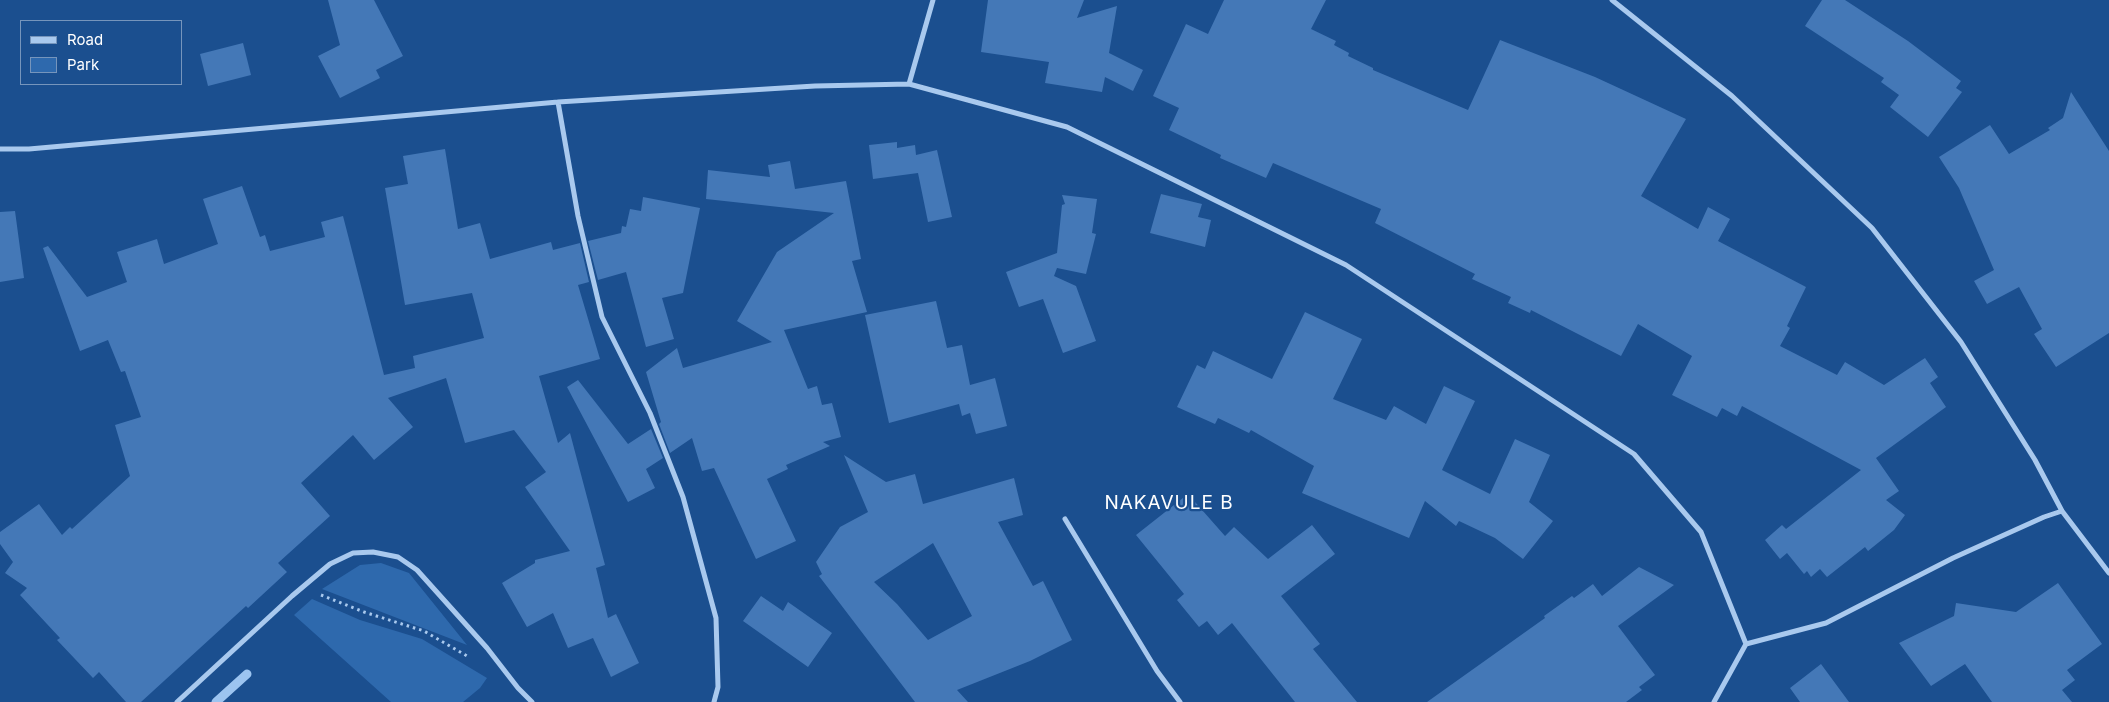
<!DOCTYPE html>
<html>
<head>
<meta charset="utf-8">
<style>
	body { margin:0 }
	#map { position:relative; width:2109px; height:702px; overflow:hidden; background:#1b4f8f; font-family:Inter,sans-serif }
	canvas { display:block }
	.legend { position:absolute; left:20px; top:20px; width:162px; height:65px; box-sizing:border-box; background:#1b4f8f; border:1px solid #7695bc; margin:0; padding:6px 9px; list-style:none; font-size:15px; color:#fff }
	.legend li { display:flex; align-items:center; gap:10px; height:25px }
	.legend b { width:25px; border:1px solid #7695bc }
</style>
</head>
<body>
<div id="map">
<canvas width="2109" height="702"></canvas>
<ul class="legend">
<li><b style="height:6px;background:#a9c9ee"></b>Road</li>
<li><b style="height:14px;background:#2e69ad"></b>Park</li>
</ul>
</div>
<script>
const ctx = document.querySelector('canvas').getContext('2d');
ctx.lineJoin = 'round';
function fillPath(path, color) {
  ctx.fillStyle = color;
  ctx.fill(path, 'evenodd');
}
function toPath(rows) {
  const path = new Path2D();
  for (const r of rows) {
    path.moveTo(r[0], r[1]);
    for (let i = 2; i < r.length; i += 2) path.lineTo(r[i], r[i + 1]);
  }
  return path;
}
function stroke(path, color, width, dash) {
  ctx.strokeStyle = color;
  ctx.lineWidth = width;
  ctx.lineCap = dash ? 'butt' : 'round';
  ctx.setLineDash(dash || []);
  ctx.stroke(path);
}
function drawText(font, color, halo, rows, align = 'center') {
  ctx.font = font + ' Inter,sans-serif';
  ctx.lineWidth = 4.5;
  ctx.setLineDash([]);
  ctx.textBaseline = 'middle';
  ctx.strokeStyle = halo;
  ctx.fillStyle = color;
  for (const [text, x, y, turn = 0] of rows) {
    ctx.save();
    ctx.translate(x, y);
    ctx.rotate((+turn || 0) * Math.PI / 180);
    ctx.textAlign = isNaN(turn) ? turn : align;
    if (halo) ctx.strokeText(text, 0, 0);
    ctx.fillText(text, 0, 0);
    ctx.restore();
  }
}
const green = toPath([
	[381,563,409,573,467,645,322,589,360,565],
	[312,599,360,620,422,639,487,678,480,688,463,702,391,702,294,615]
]);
const stream = toPath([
	[216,702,247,674]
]);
const building = toPath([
	[328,0,374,0,403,56,376,70,380,78,340,98,318,56,340,45],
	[988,0,1084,0,1077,18,1117,6,1109,53,1143,70,1133,91,1105,77,1102,92,1045,83,1049,62,981,52],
	[1224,0,1326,0,1311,29,1336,41,1334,45,1349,53,1348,56,1373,68,1373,70,1468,110,1500,40,1595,77,1686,119,1641,196,1698,229,1708,207,1730,219,1718,241,1806,287,1787,326,1790,328,1780,346,1837,375,1845,362,1884,385,1925,358,1938,377,1930,383,1946,407,1876,458,1899,491,1886,500,1905,515,1894,530,1868,551,1865,547,1827,577,1820,569,1811,577,1807,571,1804,574,1787,553,1780,559,1765,540,1782,525,1786,529,1861,470,1742,406,1737,416,1722,408,1717,417,1672,395,1692,356,1638,324,1621,356,1531,310,1530,313,1508,303,1511,297,1472,279,1475,274,1375,223,1381,209,1273,163,1266,178,1220,158,1221,155,1169,130,1179,108,1153,96,1186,24,1208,34],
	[1822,0,1845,0,1908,41,1961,81,1956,88,1962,92,1928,137,1890,107,1899,95,1881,82,1884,78,1805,26],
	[243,43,251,75,208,86,200,54],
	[2071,92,2109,151,2109,333,2056,367,2034,334,2042,329,2019,287,1987,304,1974,281,1994,270,1959,188,1939,157,1990,125,2009,154,2050,130,2048,128,2063,118],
	[897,142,897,148,915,145,916,155,937,150,952,217,928,222,918,173,873,179,869,145],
	[445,149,458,229,480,223,490,259,551,242,553,250,580,243,589,282,578,285,600,359,539,376,558,443,570,433,605,565,596,568,608,618,616,614,639,663,611,677,593,638,568,648,553,613,527,627,502,583,535,563,535,560,570,551,525,487,546,472,514,430,465,443,446,378,388,398,413,427,374,460,353,435,301,483,330,516,278,563,287,572,248,608,246,606,141,702,126,702,99,672,93,678,57,640,60,638,20,595,27,588,5,573,13,562,0,544,0,532,39,504,62,535,70,527,72,529,130,476,115,425,141,417,125,371,121,372,108,340,80,351,43,248,48,246,87,297,127,282,117,252,157,239,164,264,218,244,203,199,242,186,260,237,265,235,270,251,325,237,321,222,343,216,384,375,415,368,413,356,484,338,472,293,405,305,385,188,408,184,403,156],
	[790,161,795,189,846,181,861,259,852,261,867,312,784,330,808,389,817,386,822,405,832,403,841,437,823,442,830,446,786,465,788,469,767,479,796,541,756,559,714,468,702,471,692,438,670,453,659,424,661,422,646,372,677,348,683,368,772,342,737,321,777,252,834,213,706,199,708,170,770,177,768,165],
	[1161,194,1202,204,1198,217,1211,220,1205,247,1150,233],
	[1062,195,1097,199,1092,233,1096,234,1086,274,1057,268,1054,276,1076,286,1096,341,1063,353,1043,299,1019,307,1006,272,1057,253,1062,205,1065,204],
	[643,197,700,208,683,293,662,298,674,339,646,347,626,272,598,280,588,241,621,233,622,226,626,227,630,209,641,211],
	[15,211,24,278,0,282,0,212],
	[936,301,947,348,962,345,970,385,995,378,1007,426,976,434,970,413,962,416,959,404,889,423,865,315],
	[1305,312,1362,339,1333,399,1386,420,1394,406,1426,424,1444,386,1475,401,1442,470,1490,494,1515,439,1550,455,1529,502,1553,521,1523,559,1495,538,1459,521,1456,526,1425,501,1409,538,1302,493,1314,466,1251,430,1249,433,1218,418,1215,424,1177,407,1197,365,1205,369,1213,351,1272,379],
	[578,380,628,444,651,429,663,458,646,469,655,488,628,502,567,387],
	[844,455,886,482,915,474,923,504,1014,478,1023,515,998,522,1033,586,1043,581,1072,640,1030,661,957,690,968,702,915,702,819,576,822,574,816,562,840,527,868,512],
	[933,543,972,616,928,640,897,604,874,582],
	[1188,494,1225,536,1234,527,1268,559,1312,525,1335,554,1281,596,1320,644,1313,649,1357,702,1295,702,1232,623,1218,635,1207,621,1199,627,1177,600,1184,594,1136,535],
	[1639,567,1674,585,1618,626,1655,675,1639,687,1642,690,1626,702,1427,702,1545,618,1544,616,1572,596,1574,598,1593,584,1602,596],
	[2058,583,2102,644,2067,670,2075,680,2062,690,2072,702,1992,702,1965,664,1931,686,1899,643,1954,616,1956,603,2016,612],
	[761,596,783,611,788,602,832,633,808,667,743,621],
	[1821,664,1849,702,1800,702,1790,688]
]);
const path = toPath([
	[321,595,364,612,424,631,467,656]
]);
const street = toPath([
	[1612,0,1732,96,1872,228,1961,342,2035,460,2062,511],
	[909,84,933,0],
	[558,102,578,216,602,317,650,413,683,497,716,618,718,687,714,702],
	[0,149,29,149,558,102,815,86,909,84,1067,127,1346,265,1634,454,1701,532,1746,644,1714,702],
	[1065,519,1157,671,1180,702],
	[1746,644,1826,623,1953,558,2044,517,2062,511,2109,573],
	[177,702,292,596,330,564,353,553,373,552,398,557,417,570,487,648,518,688,532,702]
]);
const quarterNames = [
	["NAKAVULE B",1169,503]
];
fillPath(green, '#2e69ad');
stroke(stream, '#9cc4f0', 9);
fillPath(building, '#4478b7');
stroke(path, '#a9c9ee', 3, [2.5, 4]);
stroke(street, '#a9c9ee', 5);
ctx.letterSpacing = '1px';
drawText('19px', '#fff', '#1b4f8f', quarterNames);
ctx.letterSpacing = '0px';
</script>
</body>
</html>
